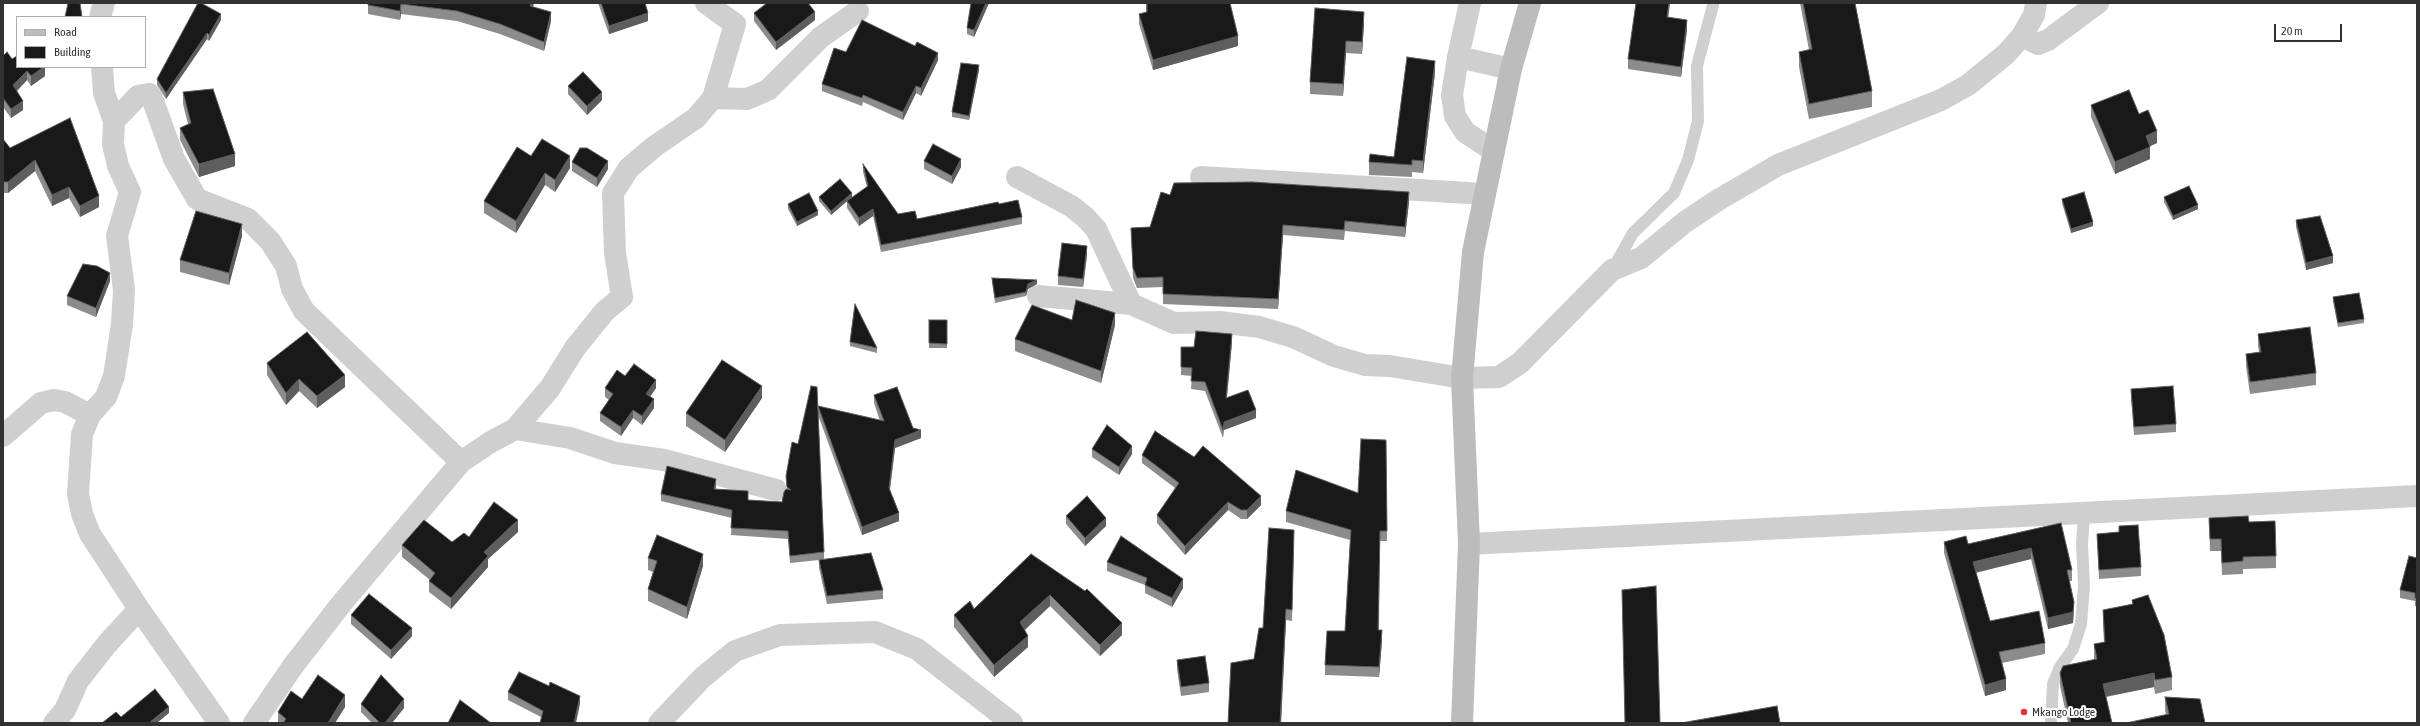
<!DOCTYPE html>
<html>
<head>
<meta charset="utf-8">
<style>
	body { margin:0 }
	#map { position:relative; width:2420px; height:726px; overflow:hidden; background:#fff; font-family:"Asap Condensed",sans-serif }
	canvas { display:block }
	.frame { position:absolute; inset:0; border:4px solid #323232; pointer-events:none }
	.legend { position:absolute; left:16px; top:16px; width:130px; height:52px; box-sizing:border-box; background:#fff; border:1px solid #adadad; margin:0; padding:5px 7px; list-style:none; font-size:12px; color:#323232 }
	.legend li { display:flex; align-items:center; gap:8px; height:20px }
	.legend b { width:20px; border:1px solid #adadad }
	.scale { position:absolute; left:2274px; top:24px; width:68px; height:18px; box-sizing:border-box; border:2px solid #323232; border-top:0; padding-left:5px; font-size:12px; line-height:14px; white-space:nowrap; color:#323232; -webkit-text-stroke:3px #fff; paint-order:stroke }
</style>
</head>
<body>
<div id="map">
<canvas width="2420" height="726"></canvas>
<div class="frame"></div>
<ul class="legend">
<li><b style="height:5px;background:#bcbcbc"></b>Road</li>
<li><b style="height:11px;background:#191919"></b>Building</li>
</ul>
<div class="scale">20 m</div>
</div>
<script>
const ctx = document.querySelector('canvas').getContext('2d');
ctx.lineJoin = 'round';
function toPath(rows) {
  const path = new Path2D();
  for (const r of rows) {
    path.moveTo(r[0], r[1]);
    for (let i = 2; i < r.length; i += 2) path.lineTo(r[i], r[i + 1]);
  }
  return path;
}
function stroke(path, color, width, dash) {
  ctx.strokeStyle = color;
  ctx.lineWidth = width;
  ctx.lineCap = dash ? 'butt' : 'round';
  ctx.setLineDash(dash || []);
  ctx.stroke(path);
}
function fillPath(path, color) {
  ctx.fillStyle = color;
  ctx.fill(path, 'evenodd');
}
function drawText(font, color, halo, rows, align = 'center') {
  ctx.font = font + ' "Asap Condensed",sans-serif';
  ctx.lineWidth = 4;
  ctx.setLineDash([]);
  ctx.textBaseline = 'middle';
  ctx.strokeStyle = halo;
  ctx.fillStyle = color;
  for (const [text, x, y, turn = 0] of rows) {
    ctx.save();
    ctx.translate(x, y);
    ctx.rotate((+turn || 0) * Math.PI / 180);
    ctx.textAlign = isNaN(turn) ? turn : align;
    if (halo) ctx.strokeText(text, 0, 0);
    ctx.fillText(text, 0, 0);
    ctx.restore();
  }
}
const service = toPath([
	[1614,267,1633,233,1674,193,1688,160,1698,121,1697,66,1713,5],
	[2051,723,2053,684,2060,667,2073,649,2081,624,2084,586,2082,544,2084,514]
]);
const minor = toPath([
	[1470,3,1458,57,1511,69],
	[100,17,104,3],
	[2022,36,2038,44,2048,40,2098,3],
	[1458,57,1452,95,1455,116,1465,132,1494,151],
	[102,67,104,93,114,121,113,144,118,166,130,192,117,236,124,290,122,324,114,376,106,397,90,415,82,434,78,494,82,514,90,534,139,609,219,723],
	[713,98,747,99,768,90,821,37,858,11],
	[114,121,138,96,149,94,152,98,174,159,197,199,248,219,270,241,286,266,292,289,304,311,461,462],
	[1017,177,1071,206,1085,217,1096,229,1131,304],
	[1201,177,1485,194],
	[1038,296,1131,304,1174,323,1220,322,1259,327,1293,337,1334,356,1365,365,1390,366,1462,378,1499,377,1520,363,1612,270,1641,258,1685,222,1718,200,1778,165,1941,100,1968,85,2006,54,2022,36,2034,15,2036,3],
	[515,429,570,438,615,453,664,460,776,490],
	[3,436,41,403,54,400,65,402,90,415],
	[1469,544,2417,496],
	[54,723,65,710,78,681,107,644,139,609],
	[254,723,293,666,342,603,461,462,489,443,515,429,550,388,575,348,605,311,622,297,615,253,613,193,629,168,655,146,696,118,713,98,735,24,706,3],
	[659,723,703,677,735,651,780,635,875,632,917,649,1012,723]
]);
const secondary = toPath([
	[1462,723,1469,544,1462,378,1473,252,1511,69,1530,3]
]);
const wall = toPath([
	[368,3,534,3,533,6,551,21,544,51,500,34,457,21,401,14,400,20,368,14],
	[598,3,645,3,648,21,609,34],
	[989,3,974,37,967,34,967,28],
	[1146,3,1230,3,1238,46,1153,70,1139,24,1139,14,1146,12],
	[1800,3,1855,3,1872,91,1872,107,1809,119,1799,67,1799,52,1809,50],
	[1315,8,1364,24,1362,54,1346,53,1343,96,1310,94,1310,82],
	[754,13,815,20,776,50,754,21],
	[1668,17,1687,30,1681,77,1628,69,1628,59],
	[221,20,209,41,207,39,166,99,157,85,157,79],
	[846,52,938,60,921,96,916,93,903,120,863,102,862,106,822,91,822,84],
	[3,56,12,59,45,67,45,76,31,86,27,80,17,91,23,110,11,118,3,107],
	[979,70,969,120,952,117,952,112],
	[1435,73,1423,173,1412,172,1412,177,1369,175,1369,162,1394,157],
	[568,86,602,100,587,115,568,94],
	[183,92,235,166,199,177,180,140,180,128,188,124,183,104],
	[2091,105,2139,114,2157,143,2150,146,2150,159,2115,174,2091,117],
	[70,118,99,207,80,217,69,198,52,206,35,171,8,193,3,193,3,139,10,148],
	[531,156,570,168,555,192,545,185,516,233,484,213,484,201],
	[924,161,961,167,952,184,924,169],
	[572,162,608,169,597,187,572,171],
	[863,164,898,214,917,219,999,204,1022,217,1022,224,881,252,873,216,859,226,847,208,847,201,831,215,819,201,819,197,852,197,849,199,867,187,863,172],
	[1170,195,1409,202,1405,237,1345,231,1344,240,1283,235,1278,309,1163,304,1163,287,1137,288,1133,278,1131,228,1150,227],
	[2164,197,2198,209,2173,220,2164,202],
	[2062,199,2093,226,2071,233,2062,203],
	[788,204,818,215,797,226,788,209],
	[2296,220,2333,263,2306,270,2296,227],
	[242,236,229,285,180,272,180,260],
	[1087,255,1083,287,1058,285,1058,276],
	[992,278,1037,284,1028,289,1026,296,995,303,992,282],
	[110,281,96,317,67,305,67,296],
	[2333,297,2364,319,2364,323,2338,327,2333,301],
	[929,320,947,320,947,348,929,348],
	[1072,320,1115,325,1101,383,1015,351,1015,339],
	[2258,334,2316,373,2316,385,2250,394,2246,366,2246,354,2259,352,2258,346],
	[850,342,877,348,877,353,850,346],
	[1232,342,1227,398,1256,418,1224,430,1223,438,1205,391,1191,389,1192,376,1181,375,1181,347,1194,347],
	[267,363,345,387,317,408,299,391,286,405,267,375],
	[625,376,656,388,650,397,654,408,642,425,633,418,621,436,600,421,600,413,609,400,605,397,605,388],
	[2131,389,2176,424,2176,432,2134,435,2131,397],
	[874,395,913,428,921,438,895,448,890,490,899,521,862,535,818,415,818,406,880,421,874,403],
	[762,398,725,452,686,426,686,413],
	[1386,440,1387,541,1380,541,1379,630,1382,641,1379,677,1325,675,1325,665,1345,631,1350,540,1286,522,1286,511,1358,493],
	[1092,449,1132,454,1119,475,1092,457],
	[1142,455,1261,505,1247,519,1241,519,1228,510,1185,555,1157,523,1157,515,1175,488,1142,463],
	[786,476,824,552,824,559,883,590,883,599,827,604,819,568,819,560,790,563,788,539,731,535,732,518,661,501,661,494,716,487,716,489,748,500,782,502,787,489],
	[1066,516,1106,526,1085,546,1066,524],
	[2209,518,2249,522,2276,556,2276,568,2243,569,2243,574,2222,575,2221,551,2210,551],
	[2061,523,2072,570,2072,581,2069,581,2074,613,2073,623,2048,629,2031,559,1976,573,1990,621,2045,643,2045,654,2002,663,2006,690,1985,696,1944,553,1944,542,1968,544],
	[2119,526,2141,567,2141,576,2099,579,2097,534,2119,532],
	[518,532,488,559,488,567,451,609,429,592,429,581,430,580,402,557,402,545,452,542,469,537],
	[1294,541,1292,621,1286,620,1281,723,1254,659,1263,628],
	[1031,554,1122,635,1100,656,1050,606,1025,630,1028,647,994,677,954,627,954,615,974,609],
	[648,558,703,566,687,619,648,601,648,589,653,572,648,570],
	[2417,558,2417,607,2415,606,2415,601,2400,598,2400,590],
	[1107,562,1183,588,1172,607,1145,593,1145,585,1107,571],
	[2132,600,2172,677,2172,690,2155,694,2154,687,2106,697,2112,723,2068,723,2060,686,2060,673,2094,659,2094,644,2104,643,2103,624,2103,610,2132,605],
	[351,615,412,636,391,659,351,624],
	[1177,660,1209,683,1209,692,1181,696,1177,669],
	[508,692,580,704,541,717,508,700],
	[2165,697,2205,723,2166,714,2165,711],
	[302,699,345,707,335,723,278,723,278,712],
	[361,704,404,708,392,723,372,723,361,712]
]);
const shadedWall = toPath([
	[531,3,534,3,530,15,530,6],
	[986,3,989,3,974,37,974,30],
	[1669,3,1670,3,1667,27,1667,17],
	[401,4,401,14,400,20,400,11],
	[551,12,551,21,544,51,544,42],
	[815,12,815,20,776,50,776,42],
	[1364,12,1364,24,1362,54,1362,42],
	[648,13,648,21,609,34,609,26],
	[221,14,221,20,209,41,209,35],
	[1687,20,1687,30,1681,77,1681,67],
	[207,33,207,39,166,99,166,93],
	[1238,36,1238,46,1153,70,1153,60],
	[1346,41,1346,53,1343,96,1343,84],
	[938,53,938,60,921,96,921,88],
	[1435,61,1435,73,1423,173,1423,161],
	[979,65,979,70,969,120,969,116],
	[44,67,45,67,45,76,31,86,31,76],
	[27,71,27,80,13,95,13,85],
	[916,86,916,93,903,120,903,112],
	[602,92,602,100,587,115,587,106],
	[23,101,23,110,11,118,11,109],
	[2157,131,2157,143,2146,148,2146,136],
	[2150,147,2150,159,2115,174,2115,162],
	[235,154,235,166,199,177,199,164],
	[570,156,570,168,555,192,555,180],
	[961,159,961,167,952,184,952,176],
	[35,160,35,171,8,193,8,182],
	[608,161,608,169,597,187,597,178],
	[545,173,545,185,516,233,516,221],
	[69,187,69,198,52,206,52,195],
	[1409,192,1409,202,1405,237,1405,227],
	[852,193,852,197,831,215,831,211],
	[99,196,99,207,80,217,80,206],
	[2198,205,2198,209,2173,220,2173,216],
	[873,209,873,216,859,226,859,218],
	[818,211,818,215,797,226,797,222],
	[2093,222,2093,226,2071,233,2071,229],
	[242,224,242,236,229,285,229,273],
	[1283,225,1283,235,1278,309,1278,299],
	[1087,246,1087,255,1083,287,1083,279],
	[2333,256,2333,263,2306,270,2306,263],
	[110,273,110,281,96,317,96,308],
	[1037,280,1037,284,1028,289,1026,296,1026,292,1028,284],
	[1115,313,1115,325,1101,383,1101,371],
	[1232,334,1232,342,1226,406,1226,398],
	[345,375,345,387,317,408,317,396],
	[299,379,299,391,286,405,286,393],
	[656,380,656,388,646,402,646,394],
	[762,386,762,398,725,452,725,440],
	[654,399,654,408,642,425,642,416],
	[633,410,633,418,621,436,621,427],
	[1256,410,1256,418,1224,430,1223,438,1224,422],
	[921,430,921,438,895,448,889,496,889,488,895,440],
	[1132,446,1132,454,1119,475,1119,467],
	[716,479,716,487,714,497,714,489],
	[1261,496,1261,505,1247,519,1247,510],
	[1228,502,1228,510,1185,555,1185,546],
	[899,513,899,521,862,535,862,527],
	[1106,518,1106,526,1085,546,1085,538],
	[518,520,518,532,488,559,488,567,451,609,451,598,484,552],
	[2031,548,2031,559,1973,573,1973,562],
	[703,554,703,566,687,619,687,607],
	[1183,579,1183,588,1172,607,1172,598],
	[1050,595,1050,606,1020,634,1020,622],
	[2074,602,2073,623,2048,629,2048,618],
	[1286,609,1286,620,1281,723,1280,723],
	[1122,623,1122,635,1100,656,1100,645],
	[412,628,412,636,391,659,391,650],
	[1382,630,1382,641,1379,677,1379,667],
	[1028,636,1028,647,994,677,994,665],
	[2154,673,2154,687,2103,697,2103,684],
	[2006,679,2006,690,1985,696,1985,685],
	[345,695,345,707,335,723,328,723],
	[580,696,580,704,576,723,574,723],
	[404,699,404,708,392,723,385,723],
	[169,707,169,713,157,723,149,723]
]);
const building = toPath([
	[68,3,80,3,82,17,65,17,68,3],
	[198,3,201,3,221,14,209,35,207,33,166,93,157,79,198,3],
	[368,3,531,3,530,6,551,12,544,42,500,24,457,11,401,4,400,11,368,5,368,3],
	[601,3,645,3,648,13,609,26,601,3],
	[767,3,808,3,815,12,776,42,754,13,767,3],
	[971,3,986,3,974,30,967,28,971,3],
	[1147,3,1230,3,1238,36,1153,60,1139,14,1147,12,1147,3],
	[1636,3,1669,3,1667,17,1687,20,1681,67,1628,59,1636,3],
	[1803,3,1855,3,1872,91,1809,104,1799,52,1812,49,1803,3],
	[1315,8,1364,12,1362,42,1346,41,1343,84,1310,82,1315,8],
	[862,20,915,46,917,42,938,53,921,88,916,86,903,112,863,95,862,98,822,84,834,48,846,52,862,20],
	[7,52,12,59,17,56,17,67,44,67,31,76,27,71,13,85,23,101,11,109,3,98,3,56,7,52],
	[1407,57,1435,61,1423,161,1412,160,1412,165,1369,162,1370,154,1394,157,1407,57],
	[961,63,979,65,969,116,952,112,961,63],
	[583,72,602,92,587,106,568,86,583,72],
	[213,89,235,154,199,164,180,128,191,123,183,92,213,89],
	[2129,90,2139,114,2148,110,2157,131,2146,136,2150,147,2115,162,2091,105,2129,90],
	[70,118,99,196,80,206,69,187,52,195,35,160,8,182,3,182,3,139,10,148,70,118],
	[542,139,570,156,555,180,545,173,516,221,484,201,517,147,531,156,542,139],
	[933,144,961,159,952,176,924,161,933,144],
	[580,148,587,148,608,161,597,178,572,162,580,148],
	[863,164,898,214,915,211,917,219,998,202,999,204,1018,200,1022,217,881,245,873,209,859,218,847,201,868,186,863,164],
	[840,179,852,193,831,211,819,197,840,179],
	[1252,182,1409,192,1405,227,1345,221,1344,230,1283,225,1278,299,1163,294,1163,277,1137,278,1133,268,1131,228,1150,227,1161,192,1170,195,1174,183,1252,182],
	[2189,186,2198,205,2173,216,2164,197,2189,186],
	[2084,192,2093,222,2071,229,2062,199,2084,192],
	[809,193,818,211,797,222,788,204,809,193],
	[196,211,242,224,229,273,180,260,196,211],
	[2320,216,2333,256,2306,263,2296,220,2320,216],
	[1062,243,1087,246,1083,279,1058,276,1062,243],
	[83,264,97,266,110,273,96,308,67,296,83,264],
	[992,278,1037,280,1028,284,1026,292,995,298,992,278],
	[2359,293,2364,319,2338,323,2333,297,2359,293],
	[1076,300,1115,313,1101,371,1015,339,1032,305,1072,320,1076,300],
	[855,304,877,348,850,342,855,304],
	[929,320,947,320,947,344,929,343,929,320],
	[2310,327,2316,373,2250,382,2246,354,2261,352,2258,334,2310,327],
	[1196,331,1232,334,1226,398,1248,390,1256,410,1224,422,1223,430,1205,382,1191,381,1192,368,1181,367,1181,347,1194,347,1196,331],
	[307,332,345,375,317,396,299,379,286,393,267,363,307,332],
	[722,360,762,386,725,440,686,413,722,360],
	[634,364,656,380,646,394,654,399,642,416,633,410,621,427,600,413,613,394,605,388,617,370,625,376,634,364],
	[811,386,817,387,824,552,790,556,788,531,731,528,732,510,661,494,667,466,716,479,714,489,748,491,748,500,782,502,784,492,786,489,791,490,787,487,786,476,792,442,798,444,811,386],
	[2173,386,2176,424,2134,427,2131,389,2173,386],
	[897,387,913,428,921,430,895,440,889,488,899,513,862,527,818,406,884,421,874,395,897,387],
	[1107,425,1132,446,1119,467,1092,449,1107,425],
	[1155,431,1194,457,1203,446,1261,496,1247,510,1241,510,1228,502,1185,546,1157,515,1179,483,1142,455,1155,431],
	[1361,439,1386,440,1387,531,1380,531,1378,630,1382,630,1379,667,1325,665,1327,631,1345,631,1351,530,1286,511,1296,470,1358,493,1361,439],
	[1087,496,1106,518,1085,538,1066,516,1087,496],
	[494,502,518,520,484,552,488,556,451,598,429,581,435,573,402,545,424,520,452,542,464,533,469,537,494,502],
	[2248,516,2249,522,2275,521,2276,556,2243,557,2243,561,2222,563,2221,539,2210,539,2209,518,2248,516],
	[2061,523,2072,570,2067,570,2074,602,2073,612,2048,618,2031,548,1973,562,1990,621,2039,611,2045,643,1999,652,2006,679,1985,685,1944,542,1966,536,1968,544,2061,523],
	[2138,525,2141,567,2099,570,2097,534,2119,532,2119,526,2138,525],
	[1269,528,1294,530,1292,610,1286,609,1280,723,1228,723,1231,663,1254,659,1259,628,1263,628,1269,528],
	[657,535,703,554,687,607,648,589,657,561,648,558,657,535],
	[1121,536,1183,579,1172,598,1145,585,1147,578,1107,562,1121,536],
	[871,553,883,590,827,596,819,560,871,553],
	[1031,554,1085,591,1087,589,1122,623,1100,645,1050,595,1020,622,1028,636,994,665,954,615,970,601,974,609,1031,554],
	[2409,556,2417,558,2417,599,2415,598,2415,593,2400,590,2409,556],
	[1656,586,1660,723,1625,723,1622,590,1656,586],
	[369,594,412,628,391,650,351,615,369,594],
	[2148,595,2164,635,2172,677,2155,680,2154,673,2103,684,2112,723,2071,723,2060,673,2063,666,2097,659,2094,644,2105,642,2103,610,2133,604,2132,600,2148,595],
	[1205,656,1209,683,1181,687,1177,660,1205,656],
	[519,672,549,686,550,682,580,696,574,723,540,723,543,711,508,692,519,672],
	[318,675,345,695,328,723,283,723,286,719,278,712,291,691,302,699,318,675],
	[381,675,404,699,385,723,380,723,361,704,381,675],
	[155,689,169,707,149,723,102,723,116,712,121,717,155,689],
	[2165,697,2200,699,2205,723,2126,723,2169,714,2165,697],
	[460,700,491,723,448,723,460,700],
	[1777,706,1780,723,1681,723,1777,706]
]);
const markers = [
	[2024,712,4,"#f02d3a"]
];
const poiNames = [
	["Mkango Lodge",2032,712]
];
stroke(service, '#cfcfcf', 12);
stroke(minor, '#cfcfcf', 22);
stroke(secondary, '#bcbcbc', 22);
fillPath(wall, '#8c8c8c');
fillPath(shadedWall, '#5e5e5e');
fillPath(building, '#191919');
stroke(building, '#5e5e5e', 1);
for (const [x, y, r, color] of markers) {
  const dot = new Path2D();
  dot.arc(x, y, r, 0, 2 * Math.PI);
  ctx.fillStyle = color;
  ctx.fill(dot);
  stroke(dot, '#fff', 1.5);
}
drawText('12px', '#323232', '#fff', poiNames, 'left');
</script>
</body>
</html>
